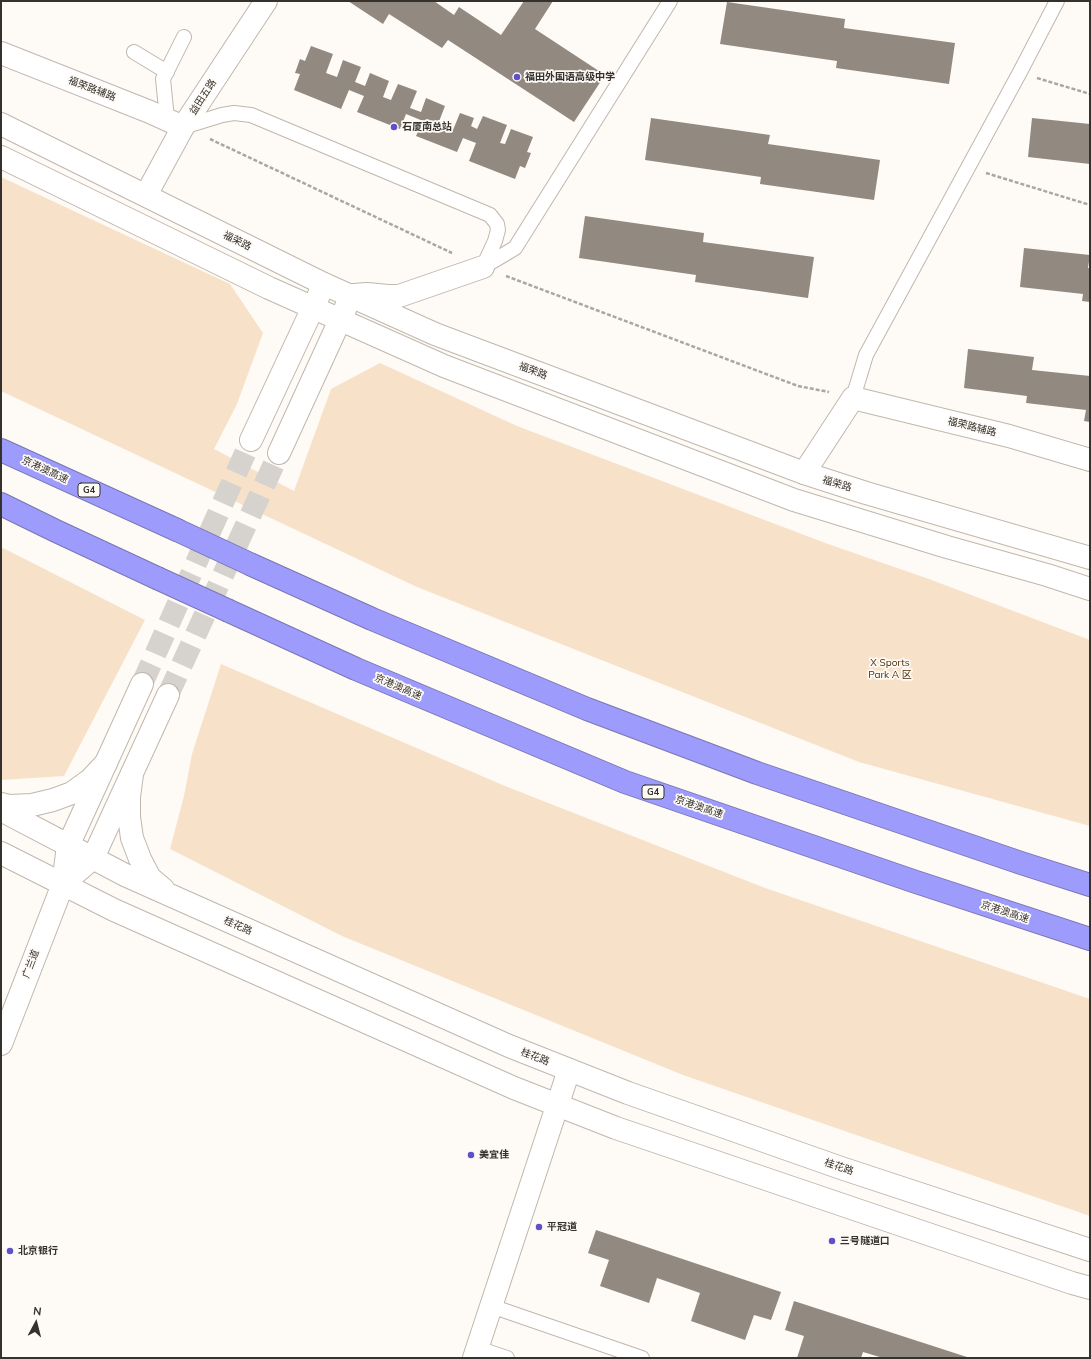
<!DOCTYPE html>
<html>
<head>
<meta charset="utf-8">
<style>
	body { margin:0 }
	#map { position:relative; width:1091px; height:1359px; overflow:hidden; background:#fefaf6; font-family:Mulish,sans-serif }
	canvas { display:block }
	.frame { position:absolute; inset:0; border:2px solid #35322e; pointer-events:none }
	.north { position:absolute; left:16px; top:1303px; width:40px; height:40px; -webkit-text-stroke:3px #fefaf6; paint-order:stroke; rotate:7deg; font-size:11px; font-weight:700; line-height:16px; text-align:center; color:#35322e }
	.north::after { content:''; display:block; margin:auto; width:14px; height:18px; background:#35322e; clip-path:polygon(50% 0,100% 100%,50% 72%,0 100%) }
</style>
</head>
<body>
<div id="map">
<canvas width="1091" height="1359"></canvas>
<div class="frame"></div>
<div class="north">N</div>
</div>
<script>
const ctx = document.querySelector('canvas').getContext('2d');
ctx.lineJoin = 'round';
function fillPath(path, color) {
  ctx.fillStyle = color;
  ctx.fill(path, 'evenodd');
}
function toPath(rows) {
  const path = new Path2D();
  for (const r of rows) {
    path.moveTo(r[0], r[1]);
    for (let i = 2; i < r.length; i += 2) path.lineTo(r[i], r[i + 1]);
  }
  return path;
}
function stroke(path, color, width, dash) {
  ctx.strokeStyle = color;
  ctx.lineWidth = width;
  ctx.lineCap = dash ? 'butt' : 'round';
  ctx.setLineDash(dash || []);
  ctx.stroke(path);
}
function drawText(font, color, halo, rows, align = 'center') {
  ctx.font = font + ' Mulish,"Noto Sans SC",sans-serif';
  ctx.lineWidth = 3.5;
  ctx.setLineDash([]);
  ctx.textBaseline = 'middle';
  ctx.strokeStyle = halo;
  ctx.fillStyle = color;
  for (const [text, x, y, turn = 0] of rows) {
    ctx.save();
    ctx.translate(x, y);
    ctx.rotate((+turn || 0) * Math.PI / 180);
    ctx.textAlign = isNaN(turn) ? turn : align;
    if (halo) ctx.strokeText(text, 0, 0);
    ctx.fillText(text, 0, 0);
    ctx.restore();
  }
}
const green = toPath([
	[1,177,230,284,263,333,237,404,214,449,294,491,331,389,380,363,517,426,828,544,929,579,1090,640,1090,826,859,762,417,587,1,391],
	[1,547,145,620,64,776,1,780],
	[221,664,505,786,765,888,1090,999,1090,1216,683,1075,342,936,170,849,184,796,192,754]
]);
const building = toPath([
	[348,1,434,1,454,15,459,7,501,35,524,1,553,1,535,29,605,75,574,122,448,40,442,48,389,14,383,24],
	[727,2,845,19,844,28,955,43,949,84,836,68,837,61,720,44],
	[311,46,333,54,326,73,337,77,343,60,361,67,355,82,365,86,370,73,389,81,383,97,391,100,398,84,417,91,410,108,421,112,426,98,445,106,438,124,453,130,460,113,474,118,471,126,477,129,483,116,507,125,500,143,505,144,511,129,533,137,527,152,531,153,525,168,520,166,515,179,469,161,476,143,463,138,457,152,416,136,423,121,406,114,400,129,357,112,364,96,349,90,341,109,294,90,300,74,295,73,300,59,305,61],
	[651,118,770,135,768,144,880,160,874,200,760,184,761,177,645,160],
	[1032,118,1090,124,1090,164,1028,157],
	[585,216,704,233,703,242,814,257,808,298,695,282,696,275,579,258],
	[1024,248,1090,255,1088,268,1090,268,1090,302,1082,301,1083,294,1020,287],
	[968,349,1034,357,1032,370,1090,376,1090,422,1084,421,1086,410,1026,403,1027,396,964,388],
	[596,1230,781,1292,771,1320,754,1315,745,1340,691,1321,700,1293,657,1278,649,1303,600,1286,609,1260,588,1253],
	[794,1301,970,1358,883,1358,863,1352,861,1358,797,1358,804,1336,785,1330]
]);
const tertiaryTunnel = toPath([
	[142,684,251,440],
	[168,695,279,453]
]);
const path = toPath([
	[1037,78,1090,94],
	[210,139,452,253],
	[986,173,1090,205],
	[506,276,798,386,829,392]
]);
const service = toPath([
	[134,52,167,72],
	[167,119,163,79,184,37],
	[183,127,222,115,234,113,251,115,490,215,497,224,498,230,495,241,483,267],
	[483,267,515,248,670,1],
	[853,398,866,355,1020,72,1057,1],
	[491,1306,642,1358],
	[477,1348,507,1358]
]);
const minor = toPath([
	[146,195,183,127,266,1],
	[1,1044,63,884],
	[474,1358,569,1070]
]);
const tertiary = toPath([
	[1,53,150,112,183,127],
	[251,440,324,284],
	[279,453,351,296,354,295,367,294,388,296,399,296,483,267],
	[804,473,853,398,1009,436,1090,460],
	[63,884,93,858,168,695],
	[63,884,68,846,142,684]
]);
const secondary = toPath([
	[1,124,324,284,435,334,804,473,866,493,1090,558],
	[1,157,269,288,444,366,794,500,947,547,1047,575,1090,589],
	[132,774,129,797,129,817,132,838,140,859,150,878,163,889],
	[1,804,9,806,32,805,53,800,72,793,90,780,106,763],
	[1,810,127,876,509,1046,628,1093,841,1168,1090,1250],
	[1,853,114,910,514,1088,616,1128,1072,1283,1090,1288]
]);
const motorway = toPath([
	[1,450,177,530],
	[1,504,56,531,157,578],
	[252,565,372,619,587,709,757,773,1021,863,1090,885],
	[229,611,356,669,625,782,913,881,1090,939]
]);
const motorwayBridge = toPath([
	[177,530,252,565],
	[157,578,229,611]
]);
const markers = [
	[517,77,4,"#5e50c9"],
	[394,127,4,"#5e50c9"],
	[471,1155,4,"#5e50c9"],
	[539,1227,4,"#5e50c9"],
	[832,1241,4,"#5e50c9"],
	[10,1251,4,"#5e50c9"]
];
const shields = [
	[89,490,22],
	[653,792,22]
];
const shieldNames = [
	["G4",89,490],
	["G4",653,792]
];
const poiNames = [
	["福田外国语高级中学",525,77],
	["石厦南总站",402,127],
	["美宜佳",479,1155],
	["平冠道",547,1227],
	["三号隧道口",840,1241],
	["北京银行",18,1251]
];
const streetNames = [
	["福荣路辅路",92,89,21],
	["益田五路",203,97,-57],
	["福荣路",237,241,26],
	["福荣路",533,371,21],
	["福荣路辅路",972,427,14],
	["京港澳高速",45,470,25],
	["福荣路",837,484,17],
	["京港澳高速",398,687,23],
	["京港澳高速",699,807,19],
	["京港澳高速",1005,912,18],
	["桂花路",238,926,24],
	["广兰道",31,964,-69],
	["桂花路",535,1057,21],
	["桂花路",839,1167,19]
];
const parkNames = [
	["X Sports",890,663],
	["Park A 区",890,675]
];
fillPath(green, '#f8e1c9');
fillPath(building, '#928980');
stroke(tertiaryTunnel, '#d6d2ce', 22, [22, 11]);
stroke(service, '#c0b7ad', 16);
stroke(minor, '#c0b7ad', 24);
stroke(tertiary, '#c0b7ad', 24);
stroke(secondary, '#c0b7ad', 24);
stroke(motorway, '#7976b3', 24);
stroke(path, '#aaa7a3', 2.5, [4, 2]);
stroke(service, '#fff', 14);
stroke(minor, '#fff', 22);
stroke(tertiary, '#fff', 22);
stroke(secondary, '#fff', 22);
stroke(motorway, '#9d9bfb', 22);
stroke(motorwayBridge, '#7976b3', 24, []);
stroke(motorwayBridge, '#9d9bfb', 22);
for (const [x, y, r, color] of markers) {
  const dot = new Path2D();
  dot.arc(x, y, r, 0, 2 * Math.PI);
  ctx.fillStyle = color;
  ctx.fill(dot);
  stroke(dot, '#fefaf6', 1.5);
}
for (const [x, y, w] of shields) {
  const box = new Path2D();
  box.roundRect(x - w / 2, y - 7, w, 14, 3);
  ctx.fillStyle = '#fefaf6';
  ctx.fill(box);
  stroke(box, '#35322e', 1);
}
drawText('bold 9px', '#35322e', null, shieldNames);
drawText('bold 10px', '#35322e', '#fefaf6', poiNames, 'left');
drawText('10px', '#35322e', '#fefaf6', streetNames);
drawText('10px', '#4b2d05', '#fefaf6', parkNames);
</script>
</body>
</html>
